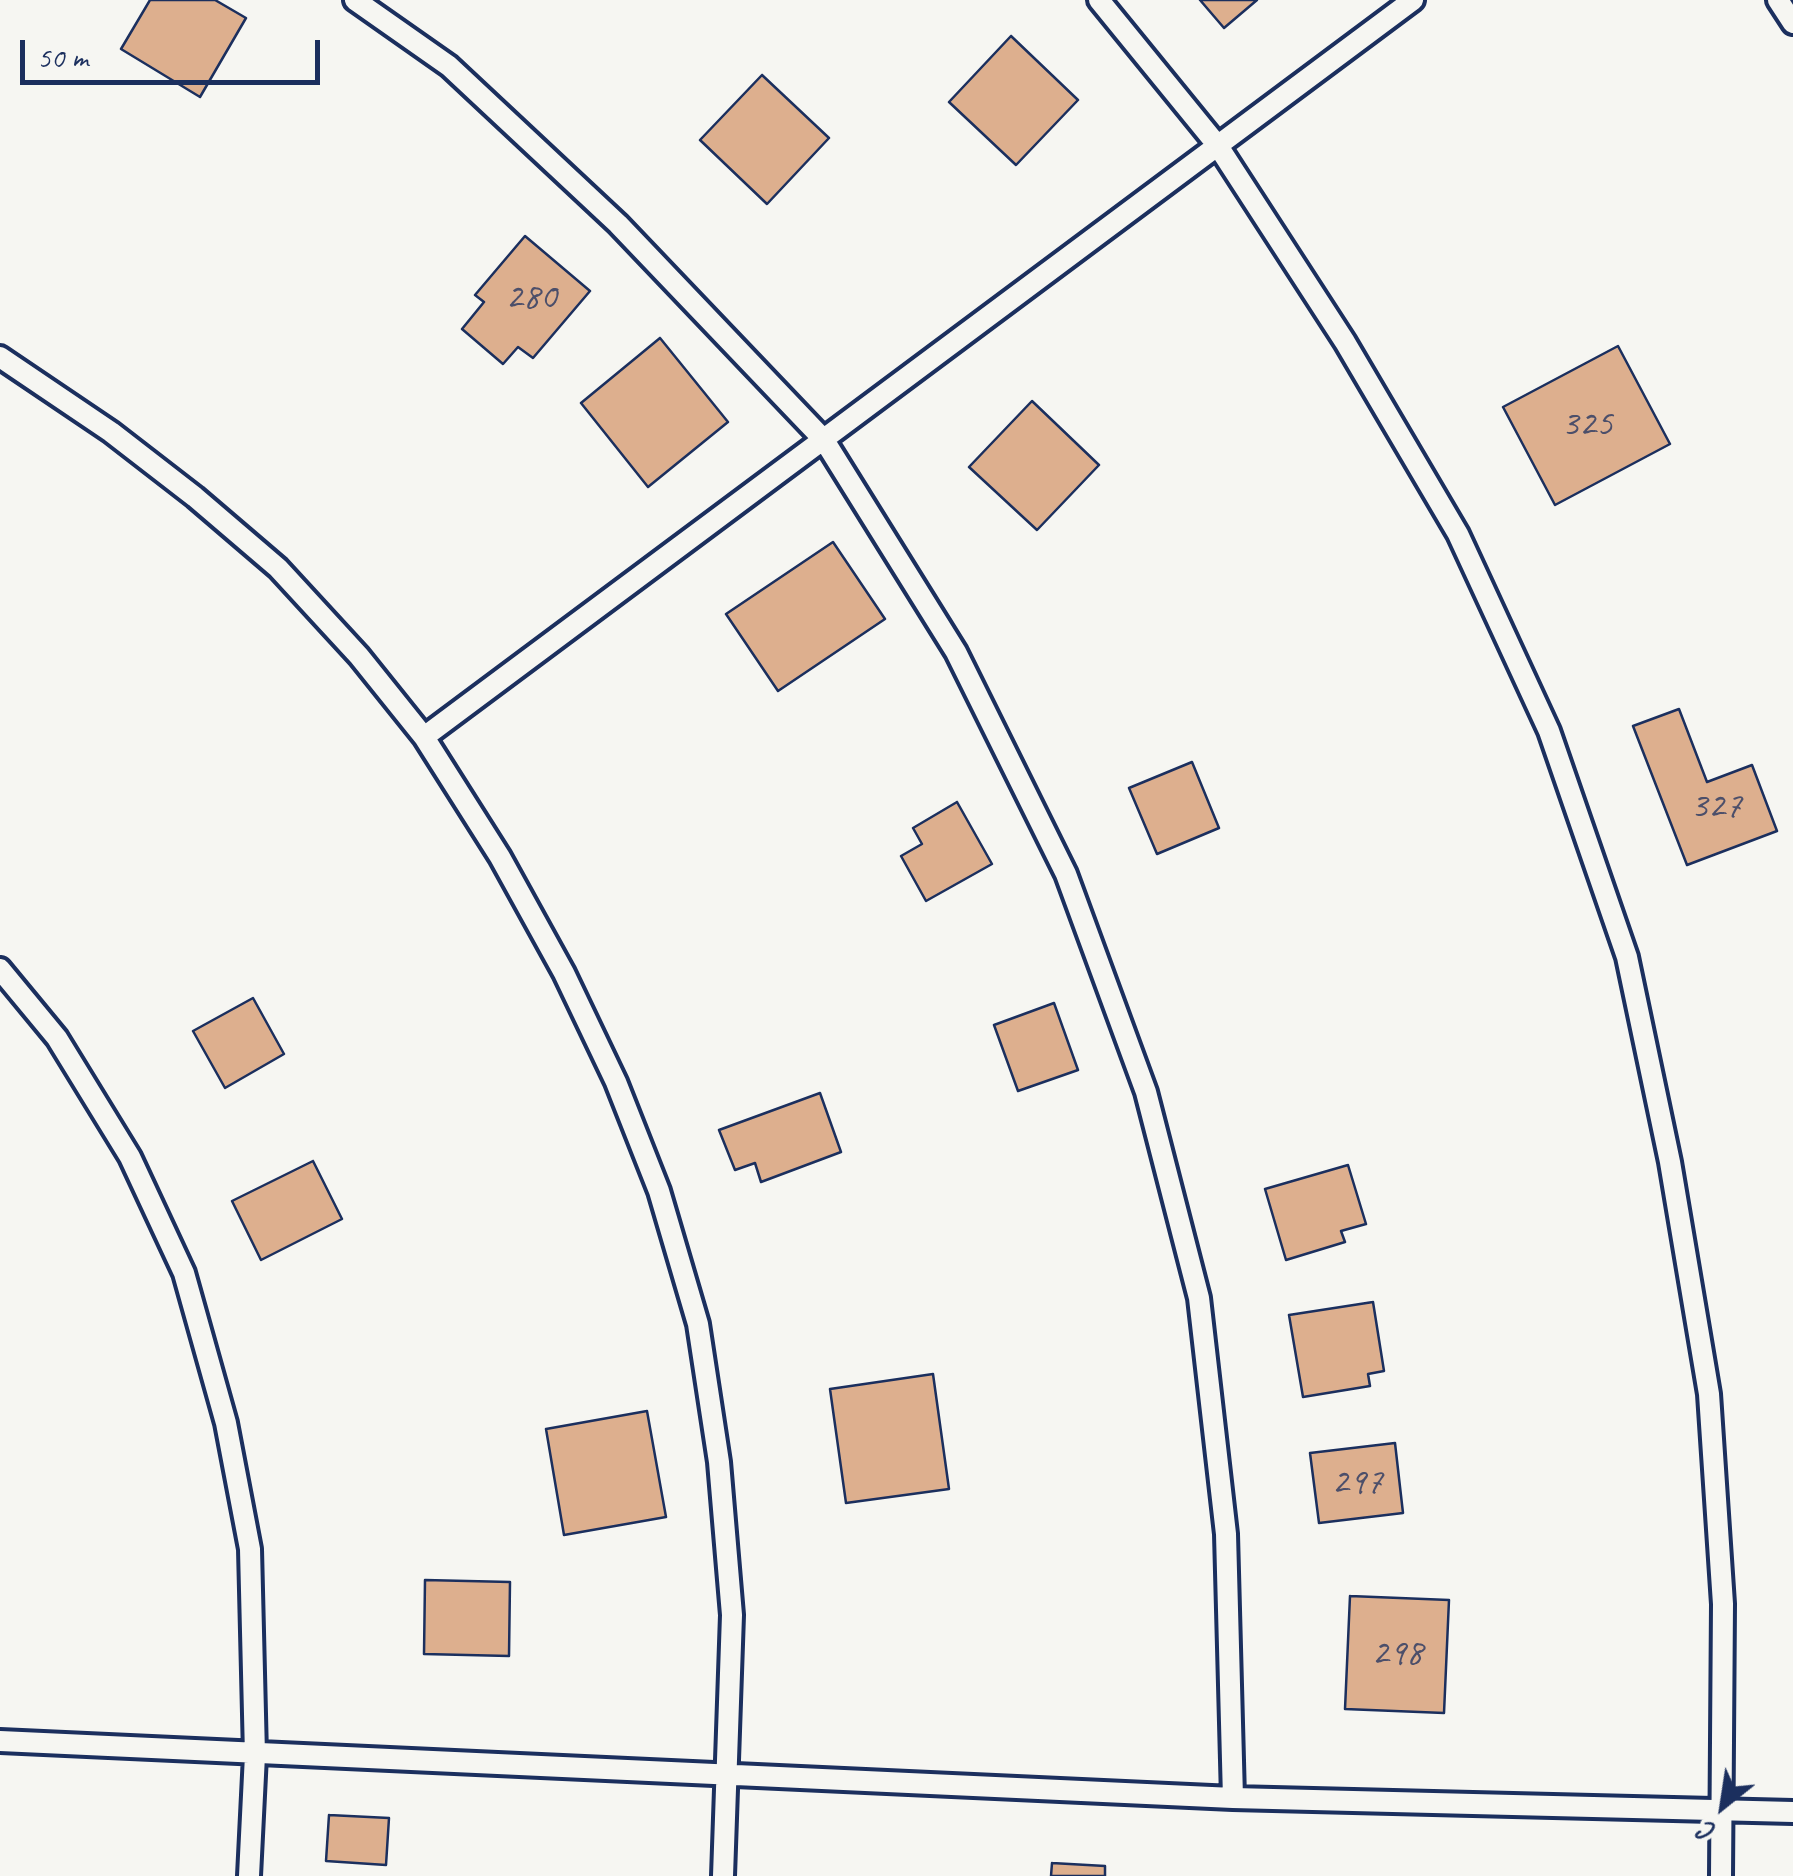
<!DOCTYPE html>
<html>
<head>
<meta charset="utf-8">
<style>
	body { margin:0 }
	#map { position:relative; width:1793px; height:1876px; overflow:hidden; background:#f6f6f2; font-family:Caveat,sans-serif }
	canvas { display:block }
	.north { position:absolute; left:1673px; top:1756px; width:100px; height:100px; -webkit-text-stroke:8px #f6f6f2; paint-order:stroke; rotate:210deg; font-size:28px; font-weight:700; line-height:40px; text-align:center; color:#1b2f5e }
	.north::after { content:''; display:block; margin:auto; width:35px; height:45px; background:#1b2f5e; clip-path:polygon(50% 0,100% 100%,50% 72%,0 100%) }
	.scale { position:absolute; left:20px; top:40px; width:300px; height:45px; box-sizing:border-box; border:5px solid #1b2f5e; border-top:0; padding-left:12px; font-size:30px; line-height:35px; white-space:nowrap; color:#1b2f5e; -webkit-text-stroke:8px #f6f6f2; paint-order:stroke }
</style>
</head>
<body>
<div id="map">
<canvas width="1793" height="1876"></canvas>
<div class="north">С</div>
<div class="scale">50 m</div>
</div>
<script>
const ctx = document.querySelector('canvas').getContext('2d');
ctx.lineJoin = 'round';
function fillPath(path, color) {
  ctx.fillStyle = color;
  ctx.fill(path, 'evenodd');
}
function toPath(rows) {
  const path = new Path2D();
  for (const r of rows) {
    path.moveTo(r[0], r[1]);
    for (let i = 2; i < r.length; i += 2) path.lineTo(r[i], r[i + 1]);
  }
  return path;
}
function stroke(path, color, width, dash) {
  ctx.strokeStyle = color;
  ctx.lineWidth = width;
  ctx.lineCap = dash ? 'butt' : 'round';
  ctx.setLineDash(dash || []);
  ctx.stroke(path);
}
function drawText(font, color, halo, rows, align = 'center') {
  ctx.font = font + ' Caveat,sans-serif';
  ctx.lineWidth = 10;
  ctx.setLineDash([]);
  ctx.textBaseline = 'middle';
  ctx.strokeStyle = halo;
  ctx.fillStyle = color;
  for (const [text, x, y, turn = 0] of rows) {
    ctx.save();
    ctx.translate(x, y);
    ctx.rotate((+turn || 0) * Math.PI / 180);
    ctx.textAlign = isNaN(turn) ? turn : align;
    if (halo) ctx.strokeText(text, 0, 0);
    ctx.fillText(text, 0, 0);
    ctx.restore();
  }
}
const building = toPath([
	[150,0,215,0,246,18,200,97,121,49,150,0],
	[1200,0,1257,0,1224,28,1200,0],
	[1011,36,1078,100,1016,165,949,102,1011,36],
	[762,75,829,138,767,204,700,140,762,75],
	[525,236,590,291,533,358,518,347,503,364,462,329,484,302,475,295,525,236],
	[660,338,728,422,648,487,581,403,660,338],
	[1618,346,1670,444,1555,505,1503,407,1618,346],
	[1032,401,1099,465,1037,530,969,467,1032,401],
	[833,542,885,619,778,691,726,614,833,542],
	[1679,709,1707,782,1752,765,1777,831,1687,865,1633,726,1679,709],
	[1192,762,1219,828,1157,854,1129,788,1192,762],
	[957,802,992,864,926,901,901,856,922,844,913,828,957,802],
	[253,998,284,1054,225,1088,193,1031,253,998],
	[1054,1003,1078,1070,1018,1091,994,1025,1054,1003],
	[820,1093,841,1152,761,1182,755,1163,735,1170,719,1130,820,1093],
	[313,1161,342,1219,261,1260,232,1201,313,1161],
	[1348,1165,1366,1224,1341,1231,1345,1242,1286,1260,1265,1189,1348,1165],
	[1373,1302,1384,1371,1368,1374,1370,1386,1303,1397,1289,1315,1373,1302],
	[933,1374,949,1489,846,1503,830,1389,933,1374],
	[647,1411,666,1517,564,1535,546,1429,647,1411],
	[1395,1443,1403,1513,1319,1523,1310,1453,1395,1443],
	[425,1580,510,1582,509,1656,424,1654,425,1580],
	[1350,1596,1449,1600,1444,1713,1345,1709,1350,1596],
	[329,1815,389,1818,386,1865,326,1861,329,1815],
	[1052,1863,1105,1866,1105,1876,1051,1876,1052,1863]
]);
const lane = toPath([
	[355,0,449,66,618,224,824,440,956,652,1066,874,1146,1092,1199,1298,1226,1534,1233,1798],
	[1099,0,1218,146,1345,342,1458,534,1549,731,1627,957,1670,1162,1709,1394,1723,1604,1721,1876],
	[1778,0,1793,23],
	[0,357,111,432,195,497,278,568,359,656,424,737,500,857,564,973,616,1082,659,1191,698,1324,719,1462,732,1615,723,1876],
	[424,737,1413,0],
	[0,969,57,1038,130,1157,184,1273,226,1423,250,1549,255,1755,249,1876],
	[0,1741,1233,1798,1793,1812]
]);
const numberNames = [
	["280",531,298],
	["325",1587,425],
	["327",1716,807],
	["297",1357,1483],
	["298",1397,1654]
];
fillPath(building, '#ddaf8e');
stroke(building, '#1b2f5e', 2.5);
stroke(lane, '#1b2f5e', 28);
stroke(lane, '#f6f6f2', 20);
drawText('38px', '#4c4f6a', null, numberNames);
</script>
</body>
</html>
